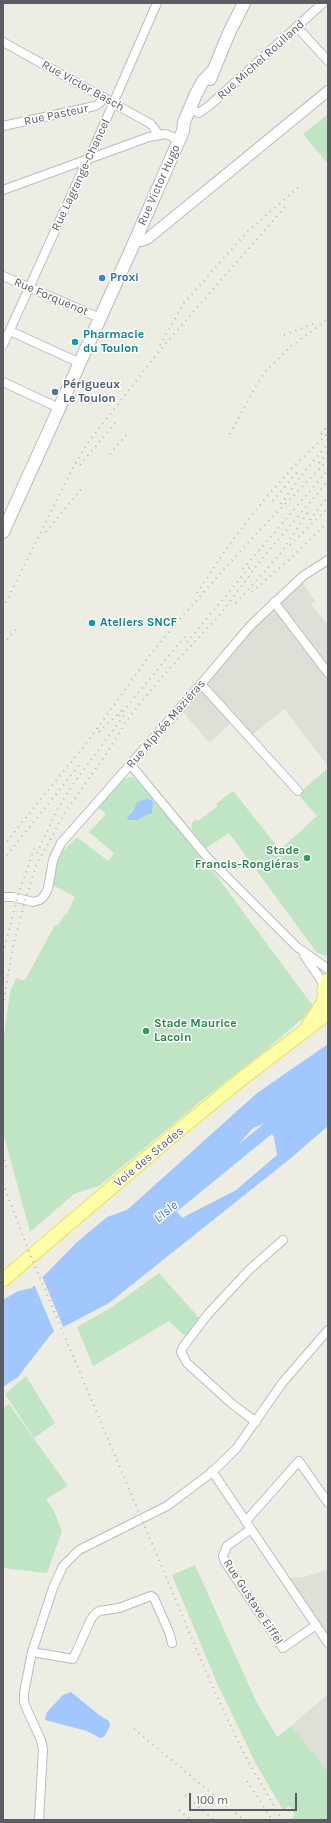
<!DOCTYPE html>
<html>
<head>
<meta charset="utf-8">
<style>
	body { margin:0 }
	#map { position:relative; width:331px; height:1823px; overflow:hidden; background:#eeede3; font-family:Karla,sans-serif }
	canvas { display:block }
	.frame { position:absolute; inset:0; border:4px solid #5b5d63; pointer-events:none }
	.scale { position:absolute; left:189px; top:1793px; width:108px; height:18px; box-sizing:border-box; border:2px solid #5b5d63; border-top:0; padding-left:5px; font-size:12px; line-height:14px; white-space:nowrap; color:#5b5d63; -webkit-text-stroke:3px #fff; paint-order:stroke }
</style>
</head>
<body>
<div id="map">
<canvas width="331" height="1823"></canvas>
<div class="frame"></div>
<div class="scale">100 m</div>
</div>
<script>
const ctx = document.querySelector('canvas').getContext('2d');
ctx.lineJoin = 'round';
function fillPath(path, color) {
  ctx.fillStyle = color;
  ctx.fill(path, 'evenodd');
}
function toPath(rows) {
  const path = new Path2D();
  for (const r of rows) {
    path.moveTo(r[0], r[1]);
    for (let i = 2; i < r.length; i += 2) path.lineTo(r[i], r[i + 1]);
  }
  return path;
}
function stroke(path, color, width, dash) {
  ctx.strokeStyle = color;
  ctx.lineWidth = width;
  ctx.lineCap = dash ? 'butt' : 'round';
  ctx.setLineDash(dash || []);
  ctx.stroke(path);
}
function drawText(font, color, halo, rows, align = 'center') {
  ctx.font = font + ' Karla,sans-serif';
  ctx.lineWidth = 3;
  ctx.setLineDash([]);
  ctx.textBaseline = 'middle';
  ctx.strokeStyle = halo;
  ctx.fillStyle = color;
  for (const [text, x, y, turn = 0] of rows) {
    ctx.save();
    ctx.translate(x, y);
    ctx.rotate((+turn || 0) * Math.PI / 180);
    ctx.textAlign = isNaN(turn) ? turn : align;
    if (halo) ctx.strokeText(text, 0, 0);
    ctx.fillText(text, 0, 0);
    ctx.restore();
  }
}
const industrial = toPath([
	[302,582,315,601,311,604,328,625,328,766,284,709,252,735,236,718,210,743,182,711,256,625],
	[328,1570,328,1638,287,1578,303,1577],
	[328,1694,328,1771,291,1726]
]);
const green = toPath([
	[328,114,328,164,303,134],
	[328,768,328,956,317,953,229,833,206,848,191,829,192,823,196,819,198,821,218,806,216,804,233,791,280,850,317,816,298,794],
	[130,777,134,778,138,782,210,867,313,1006,302,1019,265,1051,202,1100,99,1186,74,1194,30,1232,3,1132,3,1043,10,992,16,978,22,980,25,980,55,925,59,924,65,914,67,914,75,897,51,884,57,857,77,837,108,861,114,853,89,832,106,814,98,807,121,781],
	[159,1273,200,1319,185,1336,169,1321,93,1366,77,1327,112,1307],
	[26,1376,55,1423,34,1438,5,1394],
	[9,1404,68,1486,46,1499,54,1511,62,1531,47,1573,3,1568,3,1408],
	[195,1565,255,1699,277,1737,291,1726,328,1771,328,1820,290,1820,295,1815,291,1808,289,1806,283,1810,256,1764,217,1683,172,1575]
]);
const water = toPath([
	[146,799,153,801,152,813,146,815,138,820,128,820,127,817,133,812,137,802],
	[328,1044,328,1126,291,1158,109,1303,52,1333,18,1377,3,1387,3,1300,18,1291,32,1288,76,1243,107,1217,127,1210,257,1093],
	[264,1124,274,1137,277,1155,236,1190,182,1218,170,1203,229,1155,253,1128],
	[71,1692,99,1715,109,1721,110,1726,104,1737,100,1738,87,1731,45,1720,47,1712,63,1695]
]);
const pier = toPath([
	[42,1276,64,1329,55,1334,34,1284]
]);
const river = toPath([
	[160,1217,281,1118]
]);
const minor = toPath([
	[297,27,328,61],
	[3,42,151,124,159,135],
	[192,104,194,110,199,113,210,105,323,3],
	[3,126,95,106,100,103,103,97],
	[3,190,149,137,166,134,179,140],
	[3,276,100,318],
	[10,331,80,363],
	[3,345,85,165,91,154,157,3],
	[3,382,59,408],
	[274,602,328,673],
	[201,684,298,791],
	[130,764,206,856,297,947,328,969],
	[3,897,13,897,33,902,40,900,44,896,48,889,53,860,61,843,70,833,201,684,250,626,303,576,328,560],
	[304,955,321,980,324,989],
	[256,1422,231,1403,187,1363,181,1352,183,1347,208,1314,249,1270,283,1240],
	[212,1471,328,1643],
	[246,1521,299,1461,328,1503],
	[251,1529,227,1546,223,1556,225,1562,283,1648,316,1625],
	[32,1652,73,1659,91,1619,95,1614,99,1611,119,1608,151,1596,154,1598,169,1632,172,1643],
	[39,1820,43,1749,41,1740,28,1712,24,1702,24,1693,32,1652,53,1588,63,1566,79,1550,167,1506,211,1473,236,1449,283,1382,328,1330]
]);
const tertiary = toPath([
	[135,240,141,241,147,239,157,231,328,91]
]);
const secondary = toPath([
	[210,79,229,33,244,3],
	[3,532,131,250,183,131,184,122,196,94,203,81,212,72]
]);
const primary = toPath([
	[328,980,324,990,328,1000],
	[309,1024,323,1003,325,994],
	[3,1280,178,1131,239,1081,328,1013]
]);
const rail = toPath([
	[284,335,315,323],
	[160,345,184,303,223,259,248,231,302,184],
	[230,434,257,384,265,372,291,346,328,319],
	[321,434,328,425],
	[110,454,127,434],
	[319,463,328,452],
	[80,465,115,423],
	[273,501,297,472],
	[281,504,303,473,328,444],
	[310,520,328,496],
	[46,532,83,487],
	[290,545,328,508],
	[243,569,328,470],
	[252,592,290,559,328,522],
	[197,593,231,542,264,500,293,467,328,433],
	[236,603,281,553,308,512],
	[3,608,71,471,87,444,160,350,285,207],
	[187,642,250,567],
	[3,644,19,626],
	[119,716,187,634],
	[99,732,122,710],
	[3,846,88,741,150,655,178,621,254,536,328,460],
	[37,853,57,810,71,787,126,713],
	[3,860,81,763],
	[3,953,18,895,36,844],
	[3,1006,13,946,26,897,36,866,64,814,107,753,125,723,141,702,168,670,219,616,261,560,328,481],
	[3,1154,6,1167],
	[3,1183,27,1247,209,1679,244,1754,282,1820],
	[134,1729,244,1820],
	[247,1781,272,1820],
	[185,1795,214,1820],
	[179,1810,191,1820]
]);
const markers = [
	[102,278,4,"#3f7fe0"],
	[75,342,4,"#0f9aa8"],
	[55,392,4,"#5c6f8a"],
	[92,623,4,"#0f9aa8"],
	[307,858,4,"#2e9e5b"],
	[146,1031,4,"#2e9e5b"]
];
const streetNames = [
	["Rue Michel Roulland",261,60,-42],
	["Rue Victor Basch",83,86,29],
	["Rue Pasteur",56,115,-12],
	["Rue Lagrange-Chancel",81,175,-65],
	["Rue Victor Hugo",159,185,-66],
	["Rue Forquenot",51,297,23],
	["Rue Alphée Maziéras",166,724,-49],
	["Voie des Stades",149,1157,-40],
	["Rue Gustave Eiffel",253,1602,57]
];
const shopNames = [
	["Proxi",110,278]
];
const cultureNames = [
	["Pharmacie",83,335],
	["du Toulon",83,349],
	["Ateliers SNCF",100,623]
];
const serviceNames = [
	["Périgueux",63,385],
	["Le Toulon",63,399]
];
const leisureNames = [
	["Stade",299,851],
	["Francis-Rongiéras",299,865],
	["Stade Maurice",154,1024,"left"],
	["Lacoin",154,1038,"left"]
];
const waterNames = [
	["L'Isle",166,1212,-39]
];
fillPath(industrial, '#dfded7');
fillPath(green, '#bfe5c5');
fillPath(water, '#a2c7fe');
fillPath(pier, '#eeede3');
stroke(river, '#a2c7fe', 13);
stroke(minor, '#babbc1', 10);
stroke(tertiary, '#babbc1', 12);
stroke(secondary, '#b8bac1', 14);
stroke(primary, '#efdd5a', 15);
stroke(minor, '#fff', 8);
stroke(tertiary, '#fff', 10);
stroke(secondary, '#fff', 12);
stroke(primary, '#fefea7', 13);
stroke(rail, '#b6b6b7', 2, [1, 5]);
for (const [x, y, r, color] of markers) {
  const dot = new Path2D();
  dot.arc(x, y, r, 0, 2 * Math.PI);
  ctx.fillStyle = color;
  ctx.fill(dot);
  stroke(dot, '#fff', 1.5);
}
drawText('12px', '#5b5d63', '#fff', streetNames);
drawText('bold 12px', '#366cbe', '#fff', shopNames, 'left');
drawText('bold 12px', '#0d838f', '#fff', cultureNames, 'left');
drawText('bold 12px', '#4e5e75', '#fff', serviceNames, 'left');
drawText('bold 12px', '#27864d', '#fff', leisureNames, 'right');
drawText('italic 13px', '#456ec1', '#fff', waterNames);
</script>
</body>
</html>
